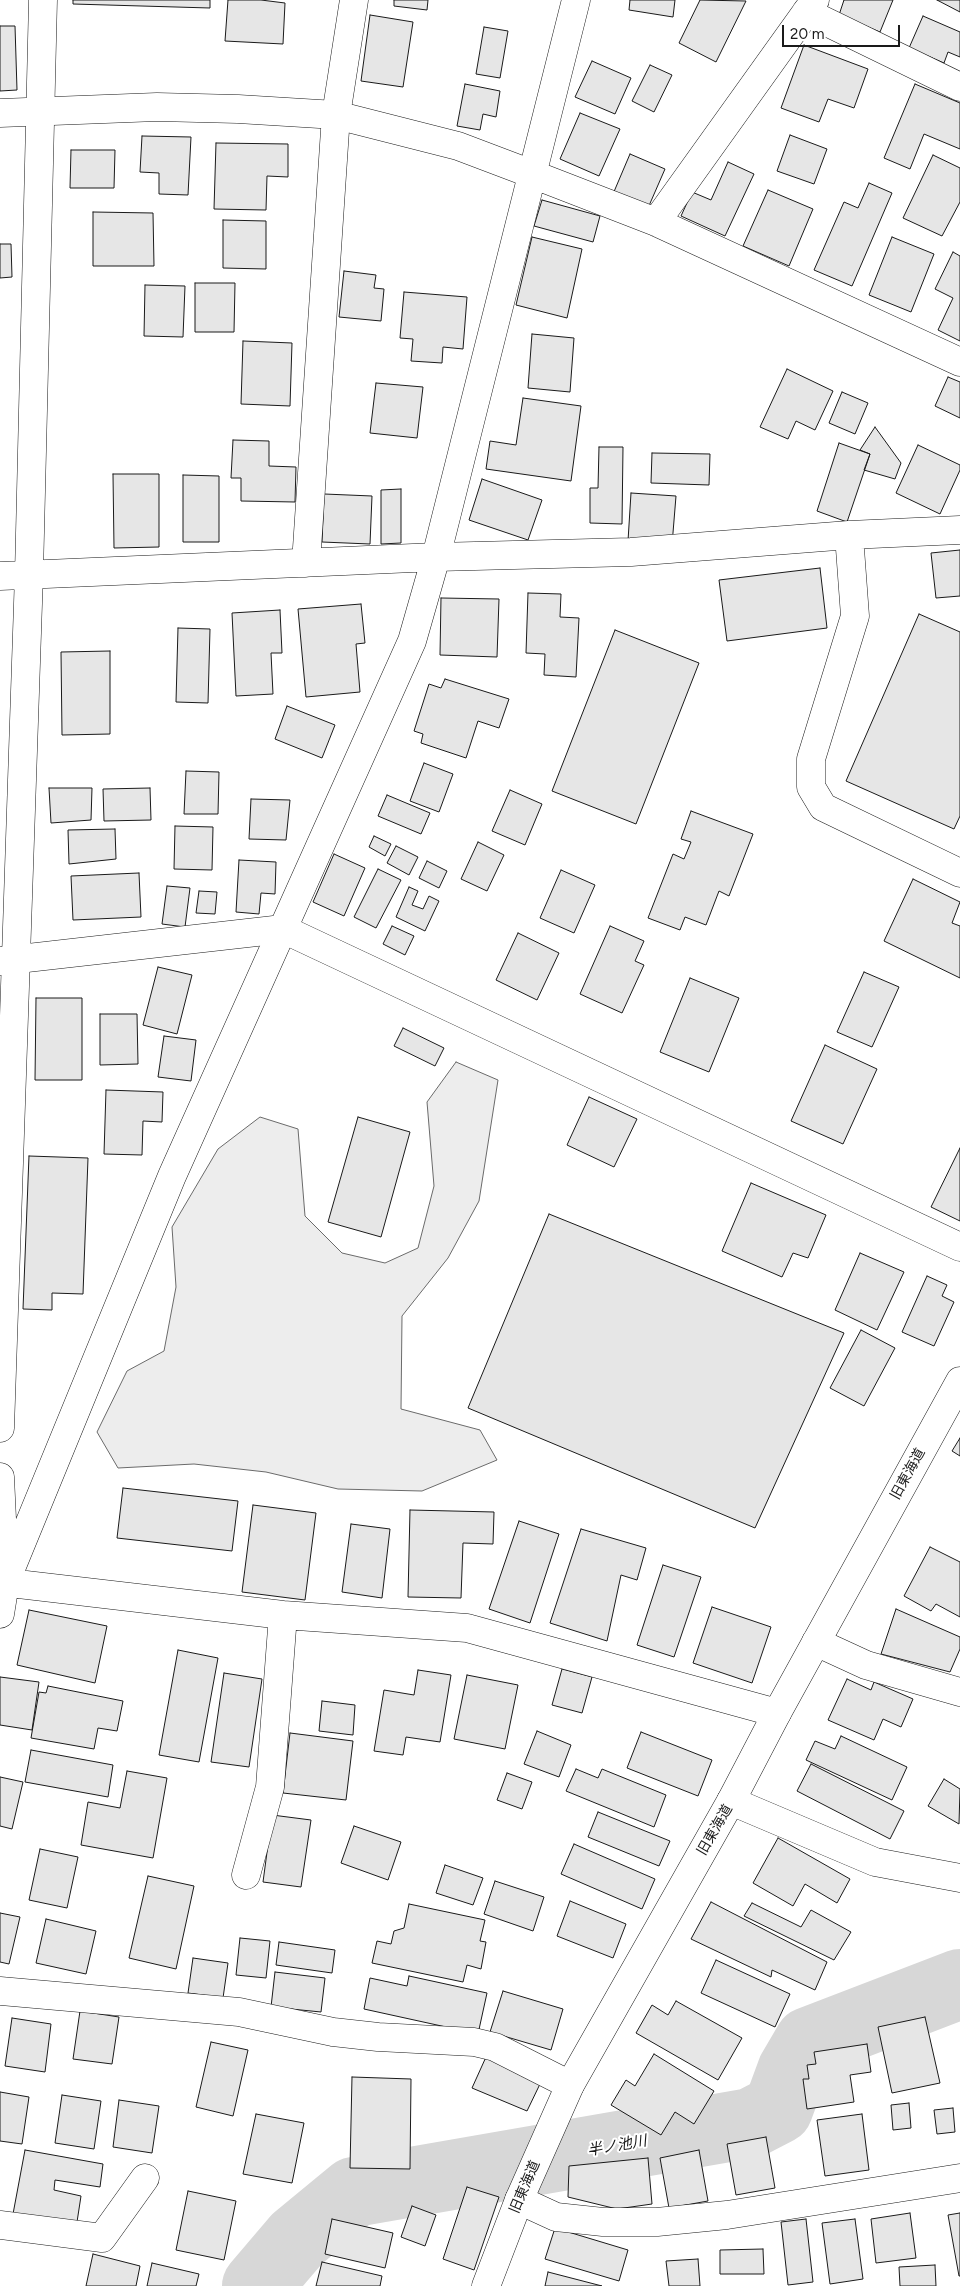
<!DOCTYPE html>
<html>
<head>
<meta charset="utf-8">
<style>
	body { margin:0 }
	#map { position:relative; width:960px; height:2286px; overflow:hidden; background:#fff; font-family:Figtree,sans-serif }
	canvas { display:block }
	.scale { position:absolute; left:782px; top:25px; width:118px; height:22px; box-sizing:border-box; border:2px solid #1a1a1a; border-top:0; padding-left:6px; font-size:15px; line-height:18px; white-space:nowrap; color:#1a1a1a; -webkit-text-stroke:4px #fff; paint-order:stroke }
</style>
</head>
<body>
<div id="map">
<canvas width="960" height="2286"></canvas>
<div class="scale">20 m</div>
</div>
<script>
const ctx = document.querySelector('canvas').getContext('2d');
ctx.lineJoin = 'round';
function fillPath(path, color) {
  ctx.fillStyle = color;
  ctx.fill(path, 'evenodd');
}
function toPath(rows) {
  const path = new Path2D();
  for (const r of rows) {
    path.moveTo(r[0], r[1]);
    for (let i = 2; i < r.length; i += 2) path.lineTo(r[i], r[i + 1]);
  }
  return path;
}
function stroke(path, color, width, dash) {
  ctx.strokeStyle = color;
  ctx.lineWidth = width;
  ctx.lineCap = dash ? 'butt' : 'round';
  ctx.setLineDash(dash || []);
  ctx.stroke(path);
}
function drawText(font, color, halo, rows, align = 'center') {
  ctx.font = font + ' Figtree,"Noto Sans JP",sans-serif';
  ctx.lineWidth = 4;
  ctx.setLineDash([]);
  ctx.textBaseline = 'middle';
  ctx.strokeStyle = halo;
  ctx.fillStyle = color;
  for (const [text, x, y, turn = 0] of rows) {
    ctx.save();
    ctx.translate(x, y);
    ctx.rotate((+turn || 0) * Math.PI / 180);
    ctx.textAlign = isNaN(turn) ? turn : align;
    if (halo) ctx.strokeText(text, 0, 0);
    ctx.fillText(text, 0, 0);
    ctx.restore();
  }
}
const built = toPath([
	[456,1062,498,1080,479,1201,448,1258,402,1316,401,1409,480,1430,497,1460,422,1491,338,1489,266,1472,194,1464,118,1468,97,1432,127,1371,164,1351,176,1287,172,1227,218,1149,260,1117,298,1129,305,1216,342,1253,385,1263,418,1248,434,1186,427,1102,456,1062]
]);
const river = toPath([
	[257,2286,297,2239,354,2192,751,2123,778,2109,792,2071,809,2042,960,1984]
]);
const building = toPath([
	[73,0,210,0,210,8,73,4,73,0],
	[228,0,261,0,285,3,283,44,225,41,228,0],
	[394,0,428,0,427,10,394,6,394,0],
	[630,0,675,0,673,17,629,10,630,0],
	[700,0,746,1,716,62,679,43,700,0],
	[844,0,893,0,880,32,839,15,844,0],
	[937,0,960,0,960,12,937,0],
	[370,15,413,22,403,87,361,81,370,15],
	[923,16,960,32,960,57,948,52,944,63,909,48,923,16],
	[0,26,15,26,17,90,0,91,0,26],
	[484,27,508,31,500,78,476,74,484,27],
	[804,45,868,69,854,108,828,99,819,122,781,108,804,45],
	[592,61,631,78,615,114,575,97,592,61],
	[650,65,672,75,654,112,632,101,650,65],
	[465,84,500,91,496,117,483,114,480,130,457,126,465,84],
	[915,84,960,103,960,149,924,134,910,169,884,158,915,84],
	[580,113,620,129,599,176,560,159,580,113],
	[790,135,827,149,814,184,777,171,790,135],
	[142,136,191,137,188,195,159,194,159,173,140,172,142,136],
	[216,143,288,144,288,177,267,176,266,210,214,209,216,143],
	[71,150,115,150,114,188,70,188,71,150],
	[630,154,665,169,648,208,613,194,630,154],
	[933,155,960,168,960,202,942,236,903,218,933,155],
	[728,162,754,174,725,236,681,216,692,192,711,200,728,162],
	[869,183,892,193,852,286,814,270,844,202,858,208,869,183],
	[768,190,813,209,789,266,743,246,768,190],
	[542,200,600,216,593,242,534,226,542,200],
	[93,212,153,213,154,266,93,266,93,212],
	[223,220,266,221,266,269,223,268,223,220],
	[532,237,582,249,567,318,516,305,532,237],
	[892,237,934,254,911,312,869,295,892,237],
	[0,244,11,244,12,277,0,278,0,244],
	[953,252,960,256,960,341,938,330,953,298,935,289,953,252],
	[344,271,376,275,374,288,384,289,381,321,339,317,344,271],
	[195,283,235,283,234,332,195,332,195,283],
	[145,285,185,286,183,337,144,336,145,285],
	[404,292,467,297,463,349,443,347,442,363,411,361,413,339,400,338,404,292],
	[532,334,574,338,570,392,528,388,532,334],
	[243,341,292,343,290,406,241,404,243,341],
	[787,369,833,391,815,430,796,421,788,439,760,427,787,369],
	[948,377,960,382,960,418,935,406,948,377],
	[376,383,423,387,417,438,370,433,376,383],
	[842,392,868,403,855,434,829,423,842,392],
	[523,398,581,406,571,481,486,469,490,441,516,445,523,398],
	[875,427,901,463,895,479,864,470,870,454,860,450,875,427],
	[233,440,269,441,269,466,296,467,295,502,241,501,241,478,231,478,233,440],
	[839,443,870,454,847,522,817,511,839,443],
	[918,445,960,465,960,470,940,514,896,493,918,445],
	[599,447,623,447,622,524,590,523,590,488,598,488,599,447],
	[652,453,710,454,709,485,651,483,652,453],
	[113,474,159,474,159,547,114,548,113,474],
	[183,475,219,476,219,542,183,542,183,475],
	[482,479,542,500,528,540,469,520,482,479],
	[401,489,401,543,381,544,381,490,401,489],
	[631,493,676,496,672,545,628,541,631,493],
	[324,494,372,496,370,544,322,542,324,494],
	[960,550,960,596,936,598,931,553,960,550],
	[820,568,827,628,727,641,719,580,820,568],
	[528,593,561,594,560,617,579,618,576,677,544,675,545,654,526,653,528,593],
	[441,598,499,599,497,657,440,655,441,598],
	[361,604,365,643,356,644,360,692,306,697,298,609,361,604],
	[280,610,282,653,271,653,273,694,236,696,232,613,280,610],
	[919,614,960,632,960,816,954,829,846,781,919,614],
	[178,628,210,629,208,703,176,702,178,628],
	[615,630,699,663,636,824,552,791,615,630],
	[110,651,110,734,62,735,61,652,110,651],
	[445,679,509,699,499,728,478,721,466,758,421,743,423,734,414,731,429,684,441,688,445,679],
	[287,706,335,725,322,758,275,739,287,706],
	[424,763,453,774,439,812,410,801,424,763],
	[186,771,219,772,218,814,184,814,186,771],
	[49,788,92,788,91,820,51,823,49,788],
	[150,788,151,820,104,821,103,789,150,788],
	[510,790,542,804,525,845,492,831,510,790],
	[387,795,430,813,421,834,378,816,387,795],
	[251,799,290,800,286,840,249,839,251,799],
	[691,811,753,834,729,896,719,891,706,925,685,917,680,930,648,918,673,854,684,859,691,842,681,839,691,811],
	[175,826,213,827,212,870,174,869,175,826],
	[115,829,116,859,69,864,68,830,115,829],
	[374,836,391,844,385,856,369,847,374,836],
	[478,842,504,855,487,891,461,879,478,842],
	[396,846,418,857,409,875,387,863,396,846],
	[334,854,365,868,344,916,313,902,334,854],
	[239,860,276,862,275,894,261,893,259,914,236,912,239,860],
	[427,861,447,871,439,888,419,878,427,861],
	[378,869,401,880,376,928,354,917,378,869],
	[561,870,595,885,574,933,540,918,561,870],
	[139,873,141,917,73,920,71,876,139,873],
	[913,879,960,902,952,923,960,926,960,978,884,941,913,879],
	[167,886,190,888,185,927,162,924,167,886],
	[409,887,418,891,412,905,423,909,429,896,439,901,425,931,396,917,409,887],
	[199,891,217,892,215,914,196,913,199,891],
	[392,926,414,936,405,955,383,944,392,926],
	[610,926,644,941,635,961,644,965,622,1013,580,994,610,926],
	[518,933,559,953,537,1000,496,980,518,933],
	[158,967,192,975,177,1034,143,1025,158,967],
	[864,972,899,987,872,1047,837,1032,864,972],
	[690,978,739,998,709,1072,660,1052,690,978],
	[36,998,82,998,82,1080,35,1080,36,998],
	[100,1014,137,1014,138,1064,100,1065,100,1014],
	[403,1028,444,1048,435,1066,394,1046,403,1028],
	[164,1036,196,1040,191,1081,158,1077,164,1036],
	[825,1045,877,1069,843,1144,791,1121,825,1045],
	[106,1090,163,1092,162,1122,143,1121,142,1155,104,1154,106,1090],
	[589,1097,637,1119,614,1167,567,1145,589,1097],
	[358,1117,410,1132,381,1237,328,1222,358,1117],
	[960,1148,960,1221,931,1207,960,1148],
	[29,1156,88,1158,83,1294,52,1293,52,1310,23,1309,29,1156],
	[751,1183,826,1215,808,1258,793,1253,782,1277,722,1251,751,1183],
	[549,1214,844,1333,755,1528,468,1408,549,1214],
	[860,1253,904,1272,877,1330,835,1310,860,1253],
	[927,1276,947,1285,942,1296,954,1302,934,1346,902,1332,927,1276],
	[861,1330,895,1348,864,1406,830,1388,861,1330],
	[960,1438,960,1456,952,1451,960,1438],
	[123,1488,238,1501,232,1551,117,1538,123,1488],
	[253,1505,316,1513,305,1600,242,1592,253,1505],
	[410,1510,494,1512,493,1544,463,1543,461,1598,408,1597,410,1510],
	[519,1521,559,1534,530,1623,489,1609,519,1521],
	[351,1524,390,1529,382,1598,342,1592,351,1524],
	[581,1529,646,1548,637,1580,621,1575,607,1641,550,1623,581,1529],
	[930,1547,960,1562,960,1617,936,1604,931,1611,904,1596,930,1547],
	[663,1565,701,1577,674,1657,637,1645,663,1565],
	[712,1607,771,1627,752,1683,693,1663,712,1607],
	[896,1609,960,1637,960,1649,950,1672,881,1654,896,1609],
	[29,1610,107,1626,95,1683,17,1665,29,1610],
	[178,1650,218,1658,199,1762,159,1755,178,1650],
	[562,1669,592,1677,582,1713,552,1705,562,1669],
	[418,1670,451,1675,440,1742,406,1737,403,1755,374,1751,384,1690,414,1695,418,1670],
	[224,1673,262,1679,249,1767,211,1762,224,1673],
	[467,1675,518,1685,505,1749,454,1739,467,1675],
	[0,1677,39,1682,32,1730,0,1725,0,1677],
	[847,1679,871,1690,874,1682,913,1699,901,1727,883,1719,874,1740,828,1720,847,1679],
	[48,1686,123,1701,117,1731,98,1728,94,1749,31,1738,39,1692,46,1693,48,1686],
	[322,1701,355,1705,353,1735,319,1731,322,1701],
	[537,1731,571,1745,559,1777,524,1764,537,1731],
	[641,1732,712,1760,698,1796,627,1768,641,1732],
	[290,1733,353,1741,346,1800,283,1793,290,1733],
	[841,1736,907,1767,892,1800,806,1760,815,1741,835,1749,841,1736],
	[31,1750,113,1765,108,1797,25,1782,31,1750],
	[811,1764,904,1811,890,1839,797,1791,811,1764],
	[576,1769,598,1778,602,1769,666,1795,654,1827,566,1791,576,1769],
	[127,1771,167,1778,153,1858,81,1845,88,1802,120,1808,127,1771],
	[507,1773,532,1782,522,1809,497,1800,507,1773],
	[0,1777,23,1782,12,1829,0,1826,0,1777],
	[944,1779,960,1789,959,1824,928,1806,944,1779],
	[598,1812,670,1841,659,1866,588,1837,598,1812],
	[272,1815,311,1820,301,1887,263,1882,272,1815],
	[354,1826,401,1842,388,1880,341,1863,354,1826],
	[778,1838,850,1879,837,1903,805,1884,793,1906,753,1883,778,1838],
	[574,1844,655,1879,642,1909,561,1874,574,1844],
	[40,1849,78,1857,67,1908,29,1900,40,1849],
	[445,1865,483,1878,473,1905,436,1893,445,1865],
	[148,1876,194,1886,176,1969,129,1958,148,1876],
	[495,1881,544,1897,533,1931,484,1914,495,1881],
	[570,1901,626,1924,613,1958,557,1936,570,1901],
	[711,1902,827,1962,815,1990,772,1970,771,1977,691,1939,711,1902],
	[752,1903,801,1927,811,1910,851,1932,834,1960,744,1916,752,1903],
	[409,1904,485,1920,480,1941,486,1942,481,1969,467,1965,463,1982,372,1963,377,1941,391,1944,394,1931,404,1928,409,1904],
	[0,1913,20,1917,9,1964,0,1962,0,1913],
	[46,1919,96,1931,86,1974,36,1963,46,1919],
	[240,1938,270,1941,266,1978,236,1975,240,1938],
	[279,1942,335,1950,332,1973,276,1965,279,1942],
	[193,1958,228,1963,223,1998,188,1993,193,1958],
	[716,1960,790,1994,775,2027,701,1993,716,1960],
	[275,1972,325,1978,321,2012,271,2007,275,1972],
	[409,1976,487,1993,478,2034,364,2009,370,1978,407,1986,409,1976],
	[503,1991,563,2009,551,2050,490,2032,503,1991],
	[676,2001,742,2038,718,2080,636,2033,652,2005,668,2015,676,2001],
	[80,2011,119,2017,112,2064,73,2059,80,2011],
	[925,2017,940,2083,892,2093,878,2027,925,2017],
	[12,2018,51,2024,45,2072,5,2066,12,2018],
	[211,2042,248,2050,233,2116,196,2107,211,2042],
	[867,2044,871,2072,850,2075,854,2102,807,2109,803,2079,809,2079,807,2065,816,2064,814,2052,867,2044],
	[654,2054,714,2091,694,2124,675,2112,661,2135,611,2105,626,2080,635,2086,654,2054],
	[486,2057,540,2084,527,2111,472,2088,486,2057],
	[352,2077,411,2079,410,2169,350,2168,352,2077],
	[0,2092,29,2097,22,2144,0,2141,0,2092],
	[62,2095,101,2101,94,2149,55,2143,62,2095],
	[119,2100,159,2106,152,2153,113,2147,119,2100],
	[909,2103,911,2128,893,2130,891,2105,909,2103],
	[953,2108,955,2132,937,2134,934,2110,953,2108],
	[256,2114,304,2123,292,2183,243,2174,256,2114],
	[862,2114,869,2170,825,2176,817,2120,862,2114],
	[766,2137,775,2188,736,2195,727,2144,766,2137],
	[25,2150,103,2164,100,2187,55,2180,54,2190,81,2196,77,2222,13,2214,25,2150],
	[699,2150,708,2201,669,2208,660,2158,699,2150],
	[648,2158,652,2204,617,2209,568,2197,569,2166,648,2158],
	[467,2187,499,2197,474,2270,443,2259,467,2187],
	[188,2191,236,2201,224,2260,176,2250,188,2191],
	[412,2206,436,2215,425,2246,401,2237,412,2206],
	[910,2213,916,2258,876,2263,871,2219,910,2213],
	[960,2213,960,2276,959,2276,948,2215,960,2213],
	[332,2219,393,2233,385,2268,325,2254,332,2219],
	[806,2219,813,2282,788,2285,781,2222,806,2219],
	[855,2219,863,2279,830,2284,822,2223,855,2219],
	[555,2228,628,2250,619,2281,545,2259,555,2228],
	[763,2249,764,2274,720,2274,720,2250,763,2249],
	[93,2254,140,2266,136,2286,86,2286,93,2254],
	[698,2259,700,2286,669,2286,666,2261,698,2259],
	[322,2262,382,2276,380,2286,316,2286,322,2262],
	[152,2263,199,2274,196,2286,147,2286,152,2263],
	[935,2265,936,2286,900,2286,899,2267,935,2265],
	[548,2272,602,2286,545,2286,548,2272]
]);
const street = toPath([
	[806,12,960,87],
	[532,174,656,222,960,362],
	[656,222,815,0],
	[849,535,855,616,811,759,811,787,823,807,960,873],
	[306,563,336,115,354,0],
	[0,576,436,557,631,552,849,535,960,530],
	[0,1428,29,574,43,0],
	[0,1477,5,1583,0,1614],
	[0,1582,283,1615,467,1628,777,1713],
	[5,1583,172,1176,412,641,436,557,576,0],
	[816,1642,866,1665,960,1692],
	[731,1801,875,1862,960,1878],
	[246,1875,270,1787,283,1615],
	[0,1991,239,2012,333,2032,378,2037,474,2042,495,2047,570,2085],
	[519,2200,556,2217,603,2222,657,2222,727,2215,960,2178],
	[0,2225,102,2238,145,2178]
]);
const secondary = toPath([
	[0,113,157,107,238,109,336,115,458,146,532,174],
	[0,961,283,929,960,1247],
	[486,2286,519,2200,570,2085,731,1801,777,1713,960,1381]
]);
const streetNames = [
	["旧東海道",908,1474,-61],
	["旧東海道",715,1830,-60],
	["旧東海道",525,2187,-67]
];
const waterNames = [
	["半ノ池川",617,2146,-10]
];
fillPath(built, '#ededed');
stroke(built, '#6a6a6a', 1);
stroke(river, '#d7d7d7', 70);
fillPath(building, '#e6e6e6');
stroke(building, '#1a1a1a', 1);
stroke(street, '#1a1a1a', 29);
stroke(secondary, '#1a1a1a', 29);
stroke(street, '#fff', 28);
stroke(secondary, '#fff', 28);
drawText('14px', '#1a1a1a', '#fff', streetNames);
drawText('italic 15px', '#1a1a1a', '#fff', waterNames);
</script>
</body>
</html>
